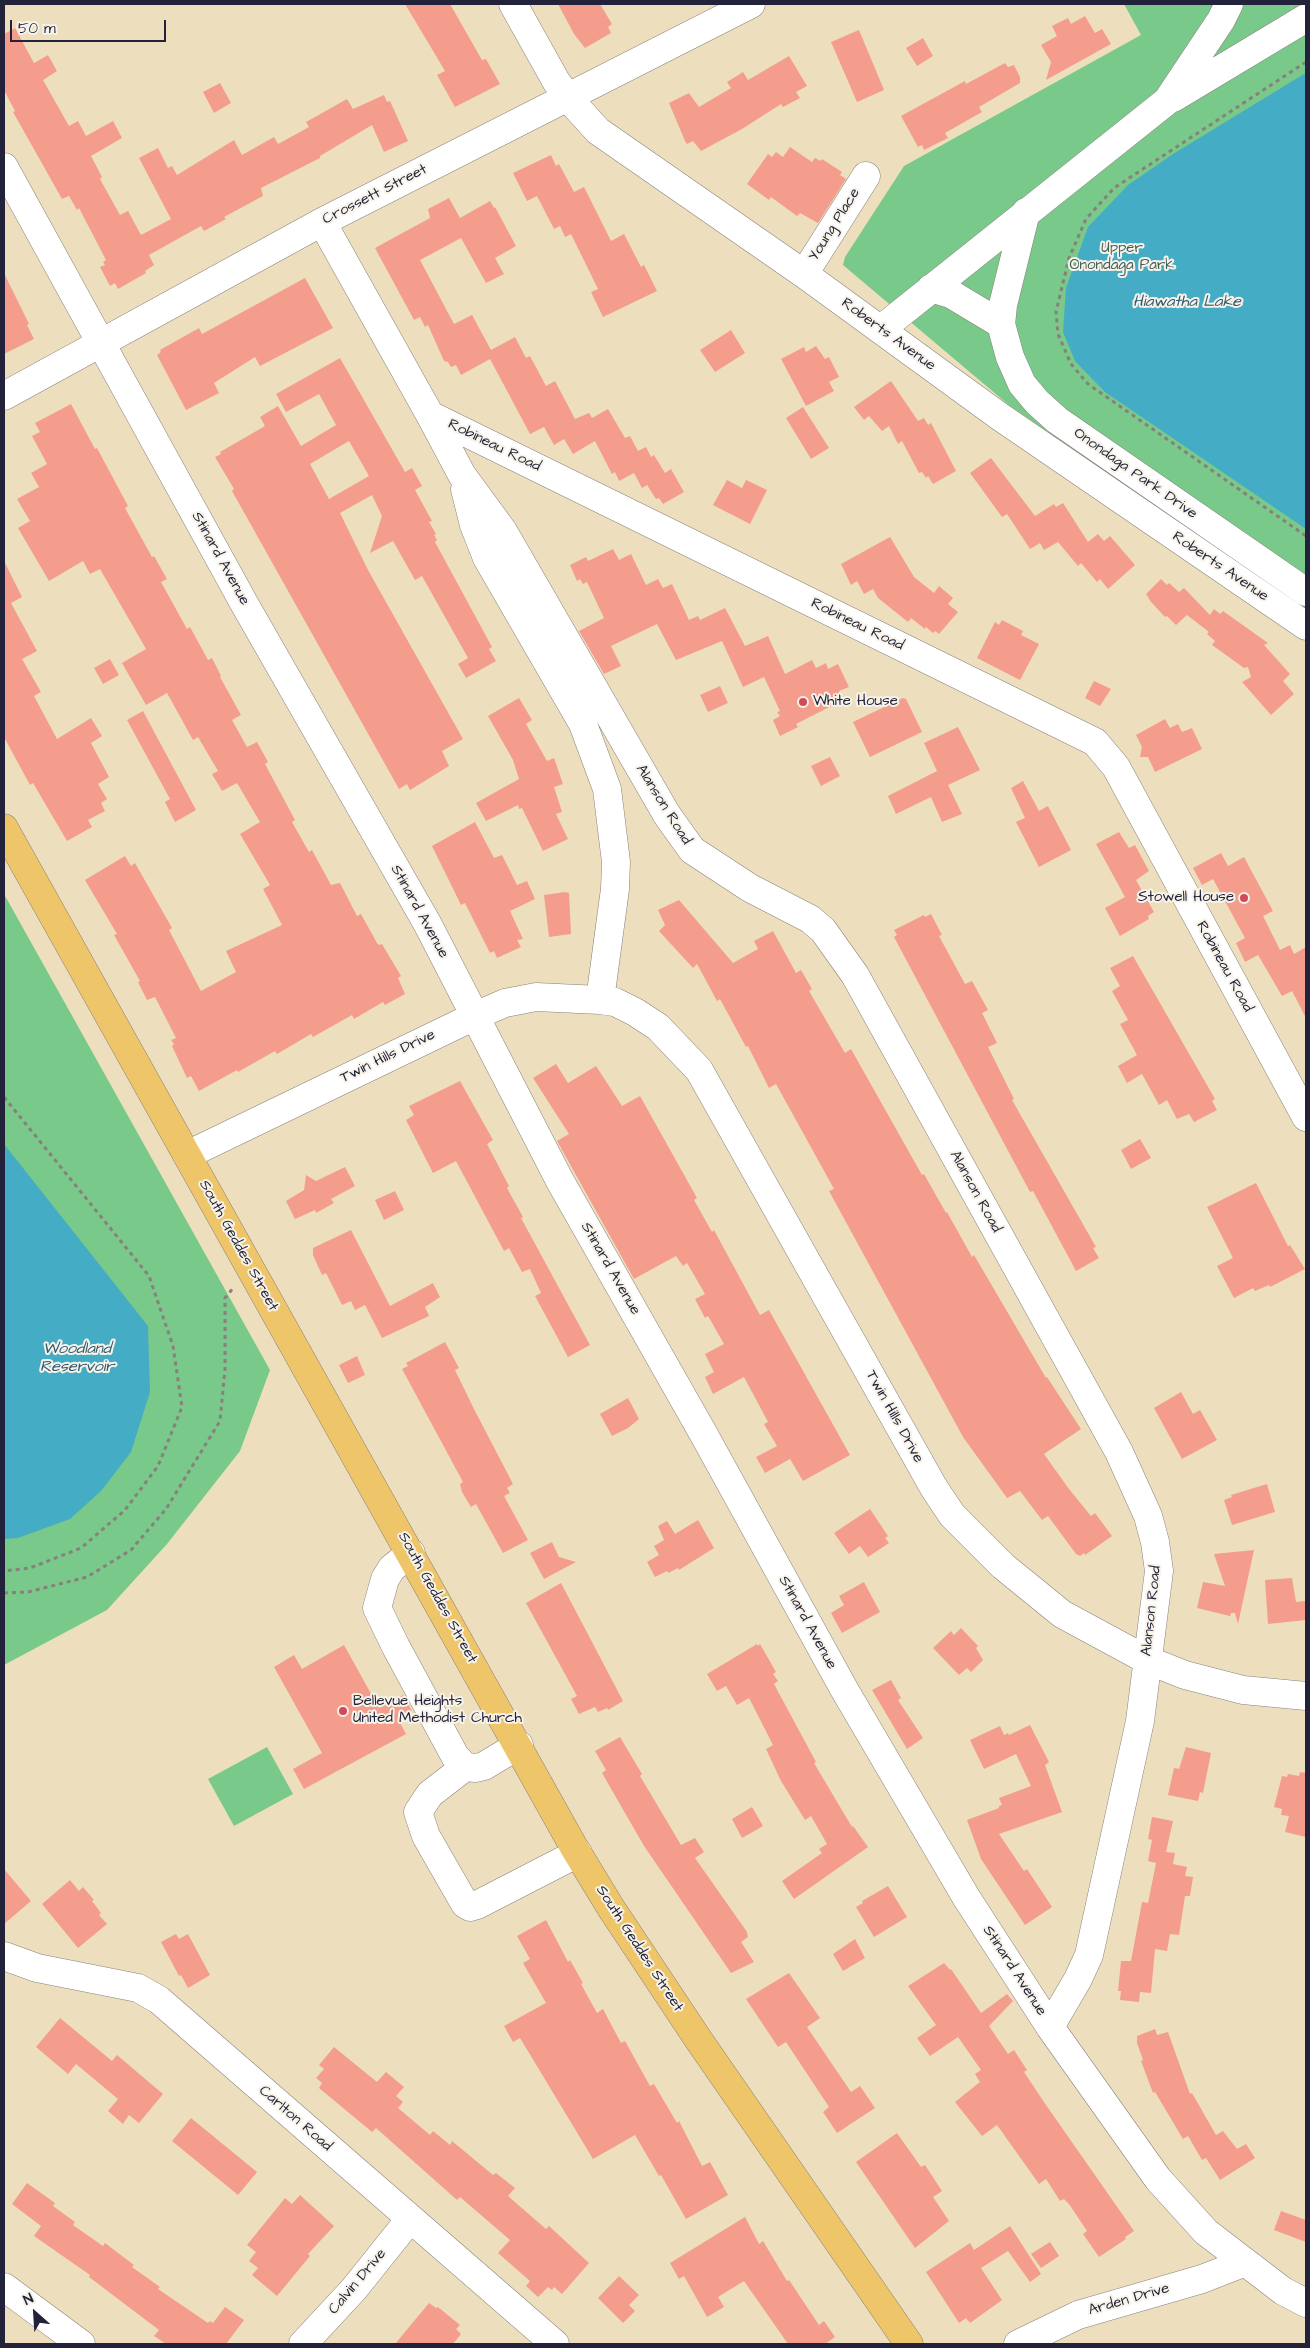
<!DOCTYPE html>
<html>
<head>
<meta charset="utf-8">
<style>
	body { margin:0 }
	#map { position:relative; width:1310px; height:2348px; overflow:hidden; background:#eddfbd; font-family:"Architects Daughter",sans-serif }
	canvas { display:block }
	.frame { position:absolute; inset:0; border:5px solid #22223b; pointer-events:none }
	.north { position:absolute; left:10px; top:2288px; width:50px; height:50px; -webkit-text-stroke:4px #f7f3e8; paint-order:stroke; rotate:334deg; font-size:14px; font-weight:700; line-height:20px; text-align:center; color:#22223b }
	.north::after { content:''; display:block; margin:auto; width:18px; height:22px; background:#22223b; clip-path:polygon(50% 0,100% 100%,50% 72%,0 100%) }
	.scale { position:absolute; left:10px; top:20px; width:156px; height:22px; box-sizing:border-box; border:2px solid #22223b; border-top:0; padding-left:6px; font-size:15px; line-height:18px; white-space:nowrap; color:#22223b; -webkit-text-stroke:4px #f7f3e8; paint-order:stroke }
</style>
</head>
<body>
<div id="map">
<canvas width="1310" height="2348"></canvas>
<div class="frame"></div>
<div class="north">N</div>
<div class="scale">50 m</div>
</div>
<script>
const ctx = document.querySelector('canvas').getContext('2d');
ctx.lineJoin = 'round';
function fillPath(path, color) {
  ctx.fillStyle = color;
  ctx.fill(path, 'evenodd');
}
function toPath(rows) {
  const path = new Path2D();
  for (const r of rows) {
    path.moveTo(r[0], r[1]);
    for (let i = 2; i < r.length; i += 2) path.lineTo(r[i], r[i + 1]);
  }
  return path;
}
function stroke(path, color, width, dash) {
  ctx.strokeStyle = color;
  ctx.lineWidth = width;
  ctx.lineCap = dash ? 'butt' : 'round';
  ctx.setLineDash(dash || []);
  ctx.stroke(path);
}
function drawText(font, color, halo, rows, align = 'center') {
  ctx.font = font + ' "Architects Daughter",sans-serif';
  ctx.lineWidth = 4;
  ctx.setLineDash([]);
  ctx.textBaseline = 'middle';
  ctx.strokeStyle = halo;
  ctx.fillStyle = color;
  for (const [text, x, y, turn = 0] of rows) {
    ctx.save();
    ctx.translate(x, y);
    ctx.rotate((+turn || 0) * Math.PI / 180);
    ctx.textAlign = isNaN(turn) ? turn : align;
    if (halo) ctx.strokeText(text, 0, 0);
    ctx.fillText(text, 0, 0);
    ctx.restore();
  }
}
const green = toPath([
	[1124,4,1306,4,1306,609,1010,406,843,265,845,257,904,166,1141,35],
	[4,894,270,1370,240,1451,167,1544,107,1610,4,1665],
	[267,1747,293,1794,234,1826,208,1779]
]);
const water = toPath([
	[1304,74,1306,75,1306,529,1105,392,1075,361,1063,332,1066,288,1088,227,1128,185,1173,154],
	[4,1144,148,1326,150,1392,131,1452,101,1491,70,1519,18,1538,4,1539]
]);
const building = toPath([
	[405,4,450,4,482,60,486,59,500,84,455,107,437,75,445,71],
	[558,4,600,4,612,24,608,27,611,33,585,48,574,34],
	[1085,16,1095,33,1102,29,1111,44,1046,80,1051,62,1041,45,1057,36,1052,26,1068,18,1071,24],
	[15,28,34,63,48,55,57,71,43,80,69,126,78,121,86,136,113,121,122,138,91,156,102,177,100,179,120,215,128,211,141,235,171,219,139,158,158,148,168,168,172,166,177,175,234,140,242,155,274,137,278,144,309,127,306,122,347,99,353,109,384,95,387,102,390,101,408,141,384,152,372,125,320,156,320,158,261,188,263,196,224,217,226,219,204,231,201,226,149,255,154,265,145,271,146,273,118,289,115,283,110,286,100,267,105,265,103,262,106,260,79,208,77,210,69,196,62,199,13,112,15,111,4,90,4,34],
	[859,30,884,90,857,102,831,42],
	[923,38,933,56,917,66,906,48],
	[789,56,807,86,796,92,800,98,783,107,781,104,742,129,701,151,693,141,687,144,685,141,669,103,689,93,699,107,731,88,727,82,743,72,748,80],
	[1005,63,1008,67,1014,65,1020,77,1020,83,979,107,982,112,945,133,948,138,924,150,922,145,918,147,901,116,965,81,966,84],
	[220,83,231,103,214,113,203,92],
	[790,147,812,162,815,158,821,161,822,159,842,172,840,175,846,179,818,223,800,213,797,216,771,197,769,200,747,184,768,154,772,157,776,152,783,157],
	[551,155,556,166,559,164,574,192,584,187,611,241,624,234,641,267,644,265,657,291,603,317,591,292,598,289,571,234,565,237,560,226,554,229,537,196,527,201,513,173],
	[449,198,460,218,490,201,494,208,495,207,516,246,495,258,504,274,486,283,461,238,420,260,454,324,472,315,491,350,515,337,526,358,530,356,546,386,555,381,575,419,589,413,592,418,608,409,625,438,630,436,638,451,646,447,651,457,654,455,665,473,671,469,684,492,663,504,659,498,656,499,647,485,642,488,634,473,619,481,615,472,612,474,595,441,573,454,564,439,554,445,544,427,530,434,490,359,461,375,456,365,451,367,448,362,444,361,428,325,425,327,420,317,414,320,375,248,430,218,428,209],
	[4,273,29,324,27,325,34,339,4,354],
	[305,278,333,328,260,366,255,357,214,383,219,393,186,410,157,355,161,352,160,350,199,328,202,334],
	[731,330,745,353,715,372,700,350],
	[816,346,825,359,829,357,839,377,829,382,834,391,806,406,781,359,804,347,806,352],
	[340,358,405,472,412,468,422,486,415,490,432,521,429,522,436,534,434,535,437,540,435,542,492,647,489,649,496,661,466,678,458,664,468,658,422,576,415,580,393,541,370,553,382,516,372,495,340,513,368,570,463,739,442,751,449,766,410,790,407,784,399,789,232,491,234,489,215,457,221,454,220,452,265,426,260,417,278,406,301,446,336,425,319,394,286,412,276,394],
	[349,441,369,476,329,499,310,464],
	[891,381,918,421,924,418,928,425,931,423,956,471,933,484,928,476,926,478,922,472,919,473,902,441,898,444,889,426,882,431,869,416,864,420,854,407],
	[71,404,95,449,97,448,128,506,125,508,152,557,154,556,167,579,161,582,187,629,190,627,208,660,212,658,221,676,220,677,241,715,232,720,247,747,257,742,268,762,265,764,295,820,292,822,309,852,312,850,331,885,340,883,357,916,361,914,377,943,379,945,382,944,401,976,398,978,405,994,385,1005,383,1002,354,1019,352,1015,313,1037,311,1034,277,1054,275,1051,238,1072,237,1070,199,1091,191,1076,187,1078,172,1046,174,1044,171,1040,176,1038,155,997,147,1000,138,982,140,981,114,935,117,934,85,880,125,856,131,866,135,863,172,928,169,930,201,991,236,972,226,951,282,925,263,889,270,885,240,834,260,822,237,783,222,791,212,774,218,771,198,737,193,740,167,693,146,705,122,663,146,649,100,569,90,574,83,561,49,581,18,528,30,521,17,499,39,487,31,473,47,464,32,436,40,432,35,423],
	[803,407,829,448,811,459,786,418],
	[991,458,1035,516,1054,504,1056,507,1063,503,1088,542,1098,534,1104,541,1110,536,1135,565,1108,589,1100,579,1097,582,1081,563,1078,566,1058,542,1044,550,1040,543,1030,549,1007,514,1002,517,970,473],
	[727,480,742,488,746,480,767,490,750,524,713,505],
	[890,537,914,577,934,593,939,586,953,598,948,604,958,612,939,634,935,631,933,633,926,627,925,629,911,618,908,622,878,598,873,589,864,594,857,581,851,585,841,564],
	[613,549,619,560,631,554,646,585,658,579,663,588,672,584,689,620,698,616,700,620,725,608,745,646,768,636,785,674,812,660,816,668,826,663,828,669,838,664,849,687,839,691,843,700,796,724,798,727,780,736,773,720,780,716,777,712,780,711,764,677,743,687,722,641,676,660,657,624,611,646,621,666,604,674,579,631,604,618,587,582,583,584,580,579,577,581,570,565,586,557,588,561],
	[4,561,22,597,11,603,37,651,22,659,41,692,34,696,57,739,91,718,102,736,91,743,109,777,98,784,107,799,101,803,105,811,88,820,92,827,67,841,33,783,30,785,4,737],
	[1161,579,1167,585,1169,583,1179,592,1184,588,1210,615,1214,609,1220,614,1223,611,1268,643,1264,645,1290,674,1283,681,1294,694,1271,715,1242,682,1251,677,1248,667,1244,668,1212,645,1215,641,1207,634,1209,632,1187,615,1176,625,1167,616,1165,617,1151,602,1146,594],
	[1002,620,1023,631,1021,635,1039,644,1020,680,977,658,995,622,999,625],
	[110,659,119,675,103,684,94,668],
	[1094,681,1111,689,1100,706,1085,698],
	[720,686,728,703,708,712,700,695],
	[519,698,532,720,526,724,547,761,554,758,563,784,554,787,562,812,556,814,568,839,543,851,522,808,519,809,518,805,486,821,476,803,519,779,513,760,488,716],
	[903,698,906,699,922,732,870,757,853,722],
	[143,711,196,810,175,822,165,802,170,799,127,720],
	[1165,719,1170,728,1178,724,1182,732,1192,728,1202,749,1155,772,1148,757,1140,757,1142,747,1136,735],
	[958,727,980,770,948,785,962,814,942,822,931,797,896,814,888,796,937,771,924,743],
	[830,757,840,776,821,786,811,766],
	[1023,781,1039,811,1048,806,1071,850,1039,867,1016,822,1025,818,1011,788],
	[475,822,494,858,502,855,517,885,527,881,535,899,510,911,523,939,517,940,521,947,497,958,494,951,490,953,465,903,461,905,432,846],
	[1119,832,1129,848,1135,845,1149,871,1136,880,1154,912,1148,916,1149,919,1120,936,1105,908,1125,897,1096,844],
	[1221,853,1228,866,1244,857,1273,911,1263,916,1280,950,1290,945,1294,954,1306,947,1306,1018,1292,991,1282,996,1258,955,1245,962,1236,943,1245,938,1213,879,1202,885,1193,868],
	[565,892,569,893,571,934,549,937,544,895],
	[679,900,733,963,758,949,754,941,773,931,796,973,801,970,812,989,809,991,845,1053,851,1049,922,1175,924,1174,946,1213,947,1212,972,1257,974,1255,1046,1378,1047,1377,1081,1429,1044,1454,1069,1489,1091,1516,1095,1513,1112,1536,1085,1555,1084,1553,1080,1556,1076,1554,1048,1516,1042,1520,1020,1491,1007,1498,963,1437,829,1191,834,1189,776,1084,769,1088,748,1046,746,1047,720,999,717,1001,697,964,693,968,659,931,665,925,658,910],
	[931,914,942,935,939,936,965,984,972,981,988,1010,982,1013,997,1043,988,1047,1014,1099,1012,1100,1096,1247,1093,1248,1099,1258,1076,1271,1033,1191,1030,1192,894,937,897,935,894,930,924,915,925,917],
	[1133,956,1215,1099,1212,1101,1217,1110,1194,1122,1189,1114,1177,1119,1167,1100,1159,1105,1142,1074,1127,1083,1118,1066,1137,1055,1120,1024,1128,1020,1112,991,1120,986,1110,968],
	[556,1064,568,1083,596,1066,622,1106,640,1096,697,1198,694,1200,712,1232,714,1230,760,1315,769,1310,850,1455,803,1481,790,1459,765,1473,756,1457,777,1446,764,1424,768,1422,744,1377,713,1394,705,1377,714,1372,705,1354,724,1344,708,1316,705,1318,695,1299,705,1294,687,1263,683,1266,676,1256,634,1279,557,1141,569,1134,533,1078],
	[460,1081,493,1140,487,1144,509,1186,507,1188,523,1217,521,1218,590,1345,568,1357,535,1296,541,1293,530,1269,522,1272,509,1248,504,1251,456,1161,433,1173,406,1120,414,1115,409,1106],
	[1140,1139,1151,1158,1131,1169,1121,1150],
	[345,1167,355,1186,331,1199,334,1203,316,1213,315,1210,295,1219,286,1201,304,1190,306,1175,316,1181],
	[1256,1183,1288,1246,1290,1245,1305,1269,1270,1287,1269,1285,1255,1291,1253,1288,1234,1298,1217,1266,1233,1258,1207,1207],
	[395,1191,404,1210,384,1220,375,1200],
	[351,1230,390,1306,433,1283,440,1297,425,1307,429,1316,382,1338,365,1305,355,1310,351,1301,342,1305,326,1273,322,1275,313,1255,313,1248],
	[445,1342,459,1368,455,1370,474,1409,513,1484,507,1488,510,1493,504,1496,528,1540,503,1553,476,1504,471,1507,462,1492,460,1484,463,1482,402,1369,408,1366,406,1363],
	[357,1356,365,1375,348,1383,339,1365],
	[1181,1392,1193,1414,1200,1410,1217,1440,1182,1459,1154,1408],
	[628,1398,639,1419,628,1428,612,1436,600,1414],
	[1267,1484,1275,1512,1232,1525,1224,1500,1232,1497,1231,1495],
	[870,1509,888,1536,885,1538,889,1543,868,1557,860,1546,849,1554,834,1533],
	[698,1520,714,1548,679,1570,678,1568,668,1573,667,1571,655,1577,647,1562,659,1555,654,1546,664,1540,658,1526,667,1521,675,1534],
	[552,1542,559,1557,576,1562,544,1579,530,1553],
	[1254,1550,1238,1624,1235,1613,1231,1613,1230,1616,1197,1608,1203,1582,1225,1586,1214,1554],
	[1292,1578,1296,1602,1305,1601,1306,1620,1268,1624,1265,1580],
	[864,1582,880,1612,842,1633,831,1613,844,1605,839,1596],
	[561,1583,623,1701,608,1710,607,1708,598,1712,595,1707,579,1714,571,1699,577,1696,526,1603],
	[961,1628,978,1646,976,1648,983,1660,971,1672,967,1668,959,1675,933,1648,951,1631,954,1635],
	[757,1644,758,1646,760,1644,776,1672,773,1674,778,1681,774,1684,816,1762,814,1763,852,1827,853,1826,868,1847,794,1899,782,1881,822,1853,819,1849,827,1844,811,1816,805,1820,781,1781,766,1749,773,1745,749,1698,737,1705,726,1686,717,1691,707,1674],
	[344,1645,379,1708,403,1695,412,1711,398,1719,406,1734,304,1789,293,1769,322,1753,274,1667,294,1655,302,1669],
	[891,1680,901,1698,898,1700,923,1738,907,1749,872,1690],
	[1030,1725,1049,1762,1045,1765,1062,1812,999,1834,1024,1871,1027,1869,1052,1907,1025,1925,981,1859,967,1820,999,1808,999,1806,1002,1805,999,1798,1031,1786,1016,1754,984,1769,970,1740,1000,1726,1004,1735,1008,1733,1009,1735],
	[620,1737,642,1774,640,1776,681,1845,695,1838,704,1852,695,1858,747,1932,748,1937,741,1942,754,1962,731,1973,644,1846,602,1773,606,1770,595,1751],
	[1186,1747,1211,1753,1203,1793,1200,1792,1198,1801,1168,1795,1174,1768,1179,1769],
	[1300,1772,1306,1773,1306,1837,1285,1832,1289,1816,1281,1815,1282,1809,1274,1807,1282,1776,1287,1777,1288,1774,1299,1776],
	[752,1807,763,1826,742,1838,732,1819],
	[1152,1817,1173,1821,1166,1852,1175,1853,1173,1864,1187,1867,1185,1876,1193,1877,1190,1896,1185,1896,1179,1935,1170,1934,1167,1951,1155,1949,1151,1993,1140,1992,1139,2002,1120,2000,1121,1991,1118,1991,1121,1961,1131,1961,1142,1902,1148,1903,1156,1863,1148,1861,1152,1840,1148,1839],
	[4,1869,31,1901,4,1924],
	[70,1880,79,1891,83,1887,94,1900,92,1901,101,1913,99,1915,107,1924,78,1948,42,1904],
	[888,1886,907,1917,874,1937,856,1907,863,1903,862,1901],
	[546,1920,568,1962,570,1960,583,1983,581,1984,597,2013,603,2009,621,2043,625,2041,650,2086,654,2084,677,2123,679,2121,702,2166,710,2162,728,2195,686,2219,661,2175,659,2176,635,2135,593,2159,520,2038,513,2042,504,2026,546,2003,523,1963,530,1959,517,1936],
	[176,1934,179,1939,188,1934,210,1975,188,1988,181,1975,179,1976,161,1942],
	[855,1939,865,1958,843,1971,833,1954],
	[944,1963,950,1970,951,1969,981,2013,1007,1994,1013,2001,989,2026,1008,2054,1014,2050,1027,2070,1024,2072,1046,2105,1134,2231,1125,2237,1126,2239,1099,2257,1083,2234,1087,2231,1069,2204,1064,2199,1060,2201,1046,2179,1039,2184,997,2125,982,2136,955,2102,980,2082,975,2074,981,2070,958,2037,930,2056,917,2038,936,2025,908,1986],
	[789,1973,820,2018,807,2027,851,2092,860,2086,875,2108,837,2133,823,2112,829,2107,786,2042,778,2047,746,1999],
	[60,2018,112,2061,117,2055,163,2094,139,2123,129,2115,123,2124,108,2111,118,2099,76,2064,68,2074,36,2047],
	[1155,2029,1157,2035,1168,2032,1190,2094,1192,2093,1216,2135,1223,2131,1237,2149,1246,2144,1255,2158,1220,2180,1206,2158,1202,2160,1188,2136,1183,2139,1155,2092,1153,2093,1141,2061,1143,2060,1137,2043,1137,2036],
	[334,2047,377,2082,386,2072,404,2087,396,2096,403,2102,398,2108,430,2135,433,2131,450,2145,452,2141,493,2175,496,2173,515,2188,508,2196,546,2229,549,2226,589,2263,562,2294,554,2287,552,2290,548,2287,538,2297,526,2286,530,2281,498,2253,510,2240,460,2197,457,2200,376,2128,372,2132,319,2088,322,2083,316,2078,324,2069,319,2065],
	[191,2118,257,2172,238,2195,172,2141],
	[897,2133,921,2167,925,2165,942,2191,933,2197,949,2221,915,2248,856,2162],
	[27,2183,55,2203,53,2206,75,2222,73,2225,103,2246,105,2243,134,2265,132,2267,160,2287,158,2289,208,2323,210,2321,213,2323,225,2307,244,2320,226,2344,166,2344,154,2336,159,2330,89,2277,90,2275,34,2236,41,2226,12,2204],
	[300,2195,334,2226,308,2254,310,2256,277,2296,252,2275,258,2268,249,2261,256,2252,247,2245,285,2198,292,2204],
	[1281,2211,1306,2220,1306,2242,1274,2230],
	[745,2217,759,2244,763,2241,787,2281,789,2280,819,2325,824,2321,835,2337,825,2344,788,2344,744,2281,718,2297,724,2307,707,2317,684,2276,679,2279,670,2263],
	[1010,2226,1041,2274,1030,2282,1008,2251,981,2268,1002,2300,970,2323,966,2318,959,2323,926,2272,970,2243,974,2250],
	[1050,2242,1059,2256,1041,2268,1031,2254],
	[619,2276,639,2295,629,2305,635,2311,623,2323,598,2298],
	[429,2303,436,2308,438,2307,460,2325,456,2329,461,2334,453,2344,395,2344]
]);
const path = toPath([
	[1306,62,1114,188,1086,219,1069,258,1056,312,1058,334,1071,364,1088,384,1306,536],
	[4,1097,149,1276,173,1346,182,1407,158,1466,125,1510,81,1548,30,1568,4,1571],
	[4,1593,28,1592,87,1577,131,1550,166,1509,220,1421,225,1369,225,1298,234,1287]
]);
const minor = toPath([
	[513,4,556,81,568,98,598,131,804,274,999,416,1306,626],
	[1173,98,1306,18],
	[4,167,245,605,427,923,560,1181,703,1433,844,1689,966,1897,1050,2027,1158,2179,1206,2232,1283,2291,1306,2303],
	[1026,212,1003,305,1001,324,1010,357,1022,384,1037,402,1057,420,1306,592],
	[322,222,430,415,1095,742,1116,767,1306,1117],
	[804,274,866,176],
	[931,288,951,294,1001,324],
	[881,329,1167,101,1221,20,1229,4],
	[4,396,322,222,751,4],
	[430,415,462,475,503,531,667,815,692,850,750,888,810,919,823,930,855,975,1119,1452,1148,1516,1155,1542,1159,1571,1140,1721,1089,1955,1078,1979,1050,2027],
	[465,489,474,525,487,558,583,724,607,789,616,862,615,889,600,1000],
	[187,1155,475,1016,505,1003,536,997,600,1000,615,1002,635,1012,658,1027,699,1070,934,1488,952,1515,1003,1566,1062,1614,1147,1660,1185,1675,1243,1690,1306,1696],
	[411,1553,392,1568,385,1579,377,1608,396,1647,455,1756,465,1767,476,1768,484,1766,519,1745],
	[465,1767,430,1794,418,1812,426,1836,465,1904,470,1907,477,1905,578,1853],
	[4,1956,37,1968,138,1988,159,2000,555,2344],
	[4,2287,81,2344],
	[303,2344,354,2289,410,2219],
	[1018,2344,1078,2315,1202,2279,1243,2263]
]);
const major = toPath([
	[4,828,575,1849,611,1908,698,2039,909,2344]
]);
const markers = [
	[803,702,5,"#d1495b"],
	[1244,898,5,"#d1495b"],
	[343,1711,5,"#d1495b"]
];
const streetNames = [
	["Crossett Street",375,195,-27],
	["Young Place",835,225,-58],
	["Roberts Avenue",888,335,36],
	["Robineau Road",494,446,26],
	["Onondaga Park Drive",1135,474,35],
	["Stinard Avenue",220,559,61],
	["Roberts Avenue",1220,567,34],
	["Robineau Road",857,625,26],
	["Alanson Road",663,805,58],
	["Stinard Avenue",419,912,61],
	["Robineau Road",1224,967,61],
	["Twin Hills Drive",388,1057,-26],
	["Alanson Road",975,1192,61],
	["South Geddes Street",238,1246,61],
	["Stinard Avenue",610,1269,60],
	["Twin Hills Drive",894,1417,61],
	["South Geddes Street",437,1598,61],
	["Alanson Road",1152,1611,-84],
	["Stinard Avenue",807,1623,61],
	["South Geddes Street",639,1949,57],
	["Stinard Avenue",1014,1971,57],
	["Carlton Road",295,2119,41],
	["Calvin Drive",358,2282,-50],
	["Arden Drive",1129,2300,-16]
];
const parkNames = [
	["Upper",1122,249],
	["Onondaga Park",1122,266]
];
const poiNames = [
	["White House",813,702],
	["Stowell House",1234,898,"right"],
	["Bellevue Heights",353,1702],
	["United Methodist Church",353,1719]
];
const waterNames = [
	["Hiawatha Lake",1187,303],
	["Woodland",77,1350],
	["Reservoir",77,1368]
];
fillPath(green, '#79c98a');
fillPath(water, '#45acc5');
fillPath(building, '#f49d8d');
stroke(minor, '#88807c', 29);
stroke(major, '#88807c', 29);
stroke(path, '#88807c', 3, [4, 4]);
stroke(minor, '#fff', 28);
stroke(major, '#eec569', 28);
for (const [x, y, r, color] of markers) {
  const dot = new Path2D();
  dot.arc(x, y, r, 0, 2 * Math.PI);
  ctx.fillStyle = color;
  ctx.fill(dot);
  stroke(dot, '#f7f3e8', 2);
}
drawText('15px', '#22223b', '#f7f3e8', streetNames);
drawText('15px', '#405c57', '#f7f3e8', parkNames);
drawText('15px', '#22223b', '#f7f3e8', poiNames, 'left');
drawText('italic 16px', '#305972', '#f7f3e8', waterNames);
</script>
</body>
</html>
